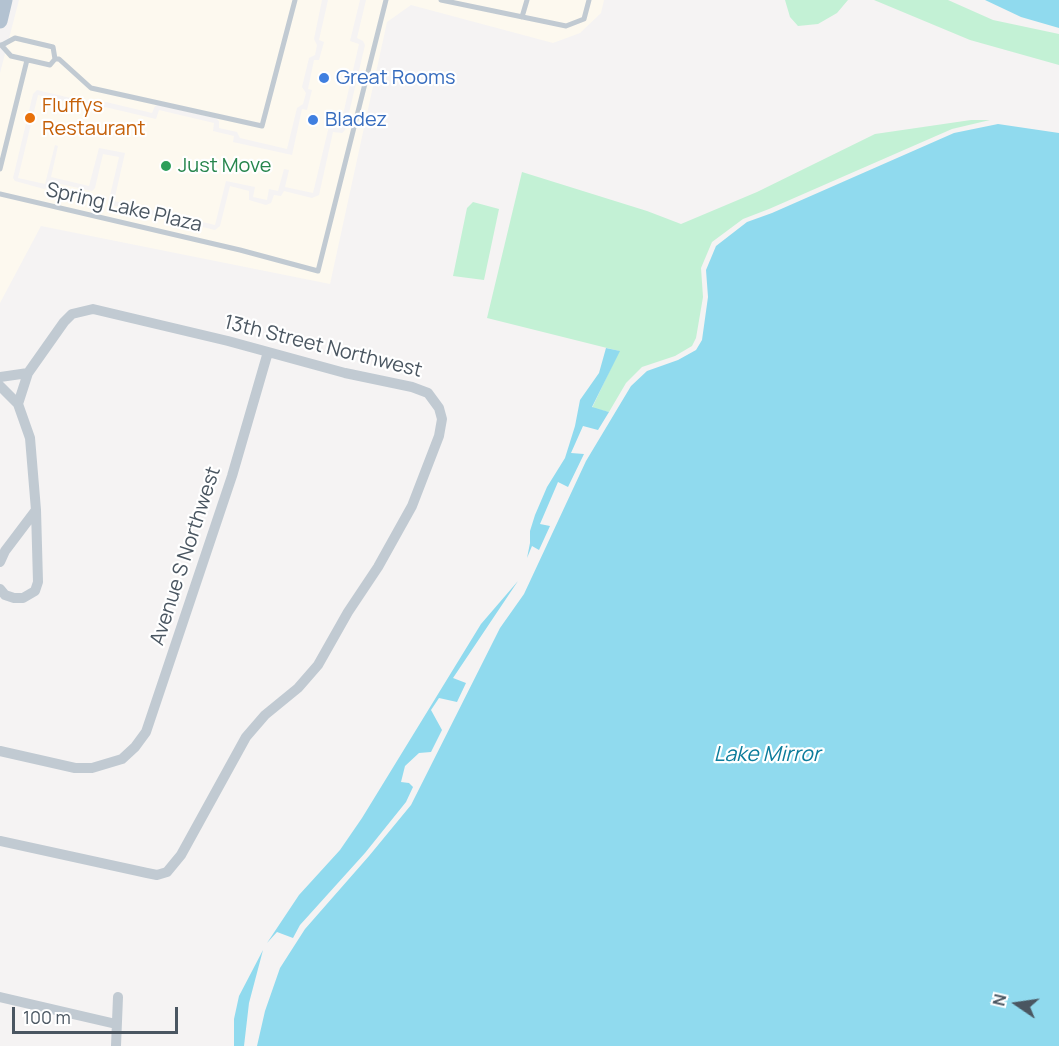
<!DOCTYPE html>
<html>
<head>
<meta charset="utf-8">
<style>
	body { margin:0 }
	#map { position:relative; width:1059px; height:1046px; overflow:hidden; background:#f5f3f3; font-family:Manrope,sans-serif }
	canvas { display:block }
	.north { position:absolute; left:987px; top:974px; width:60px; height:60px; -webkit-text-stroke:4px #fff; paint-order:stroke; rotate:283deg; font-size:16px; font-weight:700; line-height:24px; text-align:center; color:#4a5661 }
	.north::after { content:''; display:block; margin:auto; width:21px; height:27px; background:#4a5661; clip-path:polygon(50% 0,100% 100%,50% 72%,0 100%) }
	.scale { position:absolute; left:12px; top:1007px; width:166px; height:27px; box-sizing:border-box; border:3px solid #4a5661; border-top:0; padding-left:8px; font-size:18px; line-height:21px; white-space:nowrap; color:#4a5661; -webkit-text-stroke:4px #fff; paint-order:stroke }
</style>
</head>
<body>
<div id="map">
<canvas width="1059" height="1046"></canvas>
<div class="north">N</div>
<div class="scale">100 m</div>
</div>
<script>
const ctx = document.querySelector('canvas').getContext('2d');
ctx.lineJoin = 'round';
function fillPath(path, color) {
  ctx.fillStyle = color;
  ctx.fill(path, 'evenodd');
}
function toPath(rows) {
  const path = new Path2D();
  for (const r of rows) {
    path.moveTo(r[0], r[1]);
    for (let i = 2; i < r.length; i += 2) path.lineTo(r[i], r[i + 1]);
  }
  return path;
}
function stroke(path, color, width, dash) {
  ctx.strokeStyle = color;
  ctx.lineWidth = width;
  ctx.lineCap = dash ? 'butt' : 'round';
  ctx.setLineDash(dash || []);
  ctx.stroke(path);
}
function drawText(font, color, halo, rows, align = 'center') {
  ctx.font = font + ' Manrope,sans-serif';
  ctx.lineWidth = 4.5;
  ctx.setLineDash([]);
  ctx.textBaseline = 'middle';
  ctx.strokeStyle = halo;
  ctx.fillStyle = color;
  for (const [text, x, y, turn = 0] of rows) {
    ctx.save();
    ctx.translate(x, y);
    ctx.rotate((+turn || 0) * Math.PI / 180);
    ctx.textAlign = isNaN(turn) ? turn : align;
    if (halo) ctx.strokeText(text, 0, 0);
    ctx.fillText(text, 0, 0);
    ctx.restore();
  }
}
const commercial = toPath([
	[19,0,322,0,314,39,317,45,315,55,309,58,302,87,306,93,303,104,297,108,287,149,240,138,237,132,219,128,219,121,215,118,158,105,155,106,152,113,106,102,100,105,37,90,33,94,13,178,15,181,44,189,50,187,51,182,92,191,95,188,103,154,119,157,109,200,111,205,215,230,220,226,230,186,249,191,249,200,266,205,271,203,274,195,281,196,284,191,312,198,319,195,333,132,342,133,345,130,365,45,363,41,357,38,366,0,604,0,601,13,580,33,553,43,411,5,387,22,330,284,41,226,0,303,0,73],
	[328,0,360,0,350,41,359,44,340,128,329,126,313,193,285,187,289,170,284,169,278,191,269,189,267,200,253,197,255,187,226,181,215,225,114,201,125,153,99,148,89,186,51,177,58,146,55,145,45,184,18,178,38,95,104,111,105,107,156,119,159,110,214,123,213,131,234,136,233,142,292,155,302,109,307,110,312,90,308,89,314,60,319,60,324,42,319,40]
]);
const green = toPath([
	[785,0,848,0,837,13,818,24,798,26,790,17],
	[874,0,948,0,993,20,1059,34,1059,65,970,40],
	[971,120,990,120,952,129,769,209,743,219,712,242,701,268,703,297,696,338,692,346,675,356,642,367,626,383,609,412,592,408,619,351,487,318,522,172,647,211,681,224,757,192,875,134],
	[473,202,499,209,484,280,453,276,467,208]
]);
const water = toPath([
	[985,0,1059,0,1059,28,1021,17],
	[998,124,1059,133,1059,1046,257,1046,265,1011,280,968,305,929,369,856,411,805,500,628,524,594,586,461,631,386,647,371,678,360,696,350,702,340,708,297,706,270,716,246,747,222,772,213,954,133],
	[606,348,620,351,592,407,609,412,598,430,583,426,571,453,584,454,568,487,558,482,540,524,550,526,539,550,532,546,527,558,530,543,530,531,535,515,547,487,565,458,575,426,580,400,599,373],
	[518,581,453,678,466,683,457,702,439,698,431,710,442,730,431,752,419,753,405,766,401,782,409,783,413,787,406,802,365,853,300,925,293,938,277,932,267,943,299,895,340,850,362,818,481,624],
	[263,950,249,1003,244,1046,234,1046,234,1019,239,996]
]);
const service = toPath([
	[441,0,566,26,584,19,589,0],
	[522,17,527,0],
	[1,45,11,56,50,65,55,59],
	[2,45,15,38,53,47,55,59],
	[55,59,59,59,91,88,262,126,295,0],
	[0,169,27,60],
	[0,194,240,250,318,271,386,0]
]);
const minor = toPath([
	[0,377,28,373,64,322,72,314,93,309,228,341,345,373,412,387,428,393,439,408,442,419,439,436,412,506,378,567,348,612,318,665,298,688,265,715,246,737,181,855,167,872,157,875,147,873,0,841],
	[0,386,18,404],
	[0,562,5,551,36,510],
	[0,589,5,595,14,598,23,598,35,591,38,582,36,510,30,438,18,404,28,373],
	[0,751,75,768,92,768,122,759,135,747,146,732,232,476,268,352],
	[0,997,116,1024],
	[116,1046,118,997]
]);
const primary = toPath([
	[0,21,5,0]
]);
const markers = [
	[324,78,6,"#3f7fe0"],
	[30,118,6,"#e8710a"],
	[313,120,6,"#3f7fe0"],
	[166,166,6,"#2e9e5b"]
];
const shopNames = [
	["Great Rooms",336,78],
	["Bladez",325,120]
];
const foodNames = [
	["Fluffys",42,106],
	["Restaurant",42,129]
];
const leisureNames = [
	["Just Move",178,166]
];
const streetNames = [
	["Spring Lake Plaza",124,208,13],
	["13th Street Northwest",323,347,14],
	["Avenue S Northwest",186,556,-72]
];
const waterNames = [
	["Lake Mirror",767,755]
];
fillPath(commercial, '#fdf9ef');
fillPath(green, '#c3f1d5');
fillPath(water, '#90daee');
stroke(service, '#c1cad2', 5);
stroke(minor, '#c1cad2', 10);
stroke(primary, '#b3c2d1', 15);
for (const [x, y, r, color] of markers) {
  const dot = new Path2D();
  dot.arc(x, y, r, 0, 2 * Math.PI);
  ctx.fillStyle = color;
  ctx.fill(dot);
  stroke(dot, '#fff', 2);
}
drawText('20px', '#366cbe', '#fff', shopNames, 'left');
drawText('20px', '#c56008', '#fff', foodNames, 'left');
drawText('20px', '#27864d', '#fff', leisureNames, 'left');
drawText('20px', '#4a5661', '#fff', streetNames);
drawText('italic 21px', '#0c7c9b', '#fff', waterNames);
</script>
</body>
</html>
